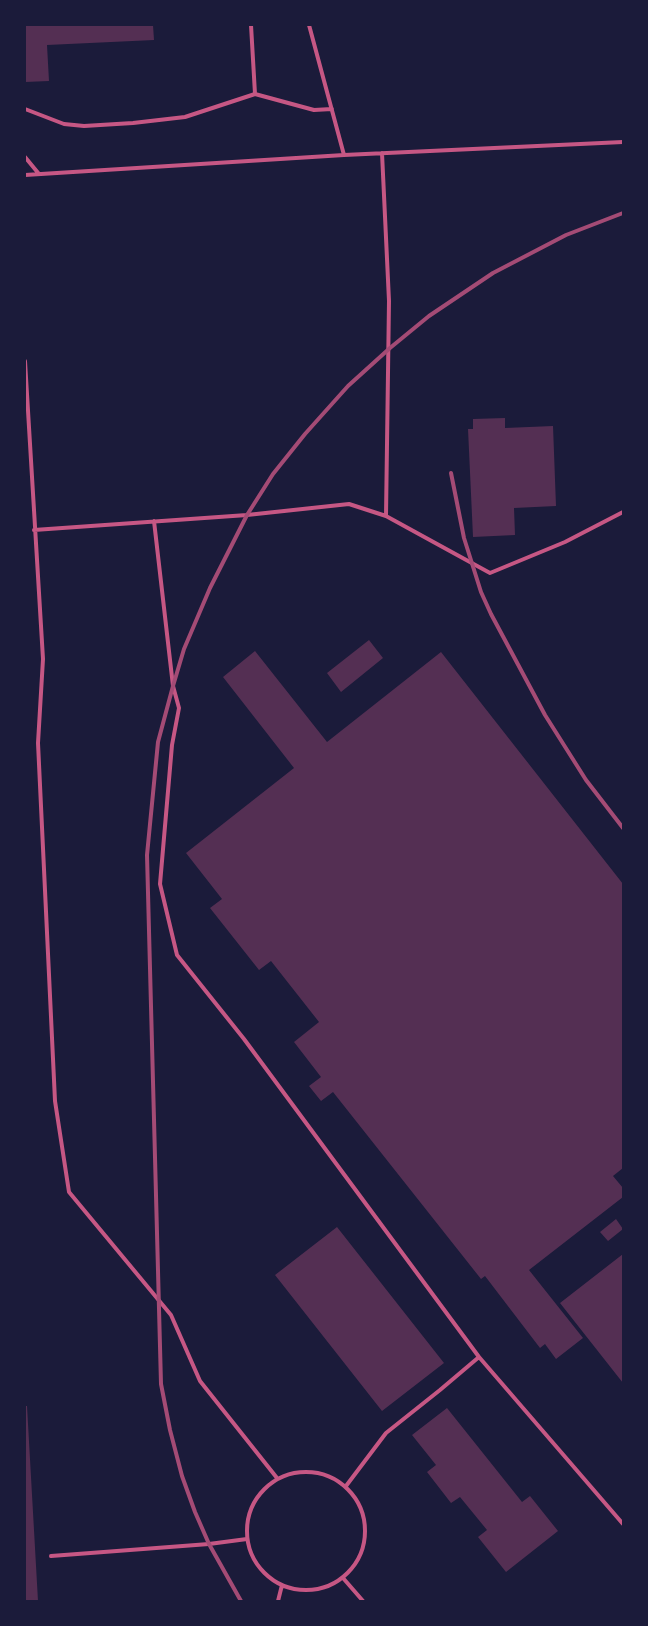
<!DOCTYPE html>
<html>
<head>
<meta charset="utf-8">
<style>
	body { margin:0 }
	#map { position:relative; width:648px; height:1626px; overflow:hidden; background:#1b1b3a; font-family:"Nunito Sans",sans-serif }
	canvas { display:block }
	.frame { position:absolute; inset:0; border:26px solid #1b1b3a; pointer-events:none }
</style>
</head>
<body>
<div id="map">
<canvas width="648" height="1626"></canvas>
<div class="frame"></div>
</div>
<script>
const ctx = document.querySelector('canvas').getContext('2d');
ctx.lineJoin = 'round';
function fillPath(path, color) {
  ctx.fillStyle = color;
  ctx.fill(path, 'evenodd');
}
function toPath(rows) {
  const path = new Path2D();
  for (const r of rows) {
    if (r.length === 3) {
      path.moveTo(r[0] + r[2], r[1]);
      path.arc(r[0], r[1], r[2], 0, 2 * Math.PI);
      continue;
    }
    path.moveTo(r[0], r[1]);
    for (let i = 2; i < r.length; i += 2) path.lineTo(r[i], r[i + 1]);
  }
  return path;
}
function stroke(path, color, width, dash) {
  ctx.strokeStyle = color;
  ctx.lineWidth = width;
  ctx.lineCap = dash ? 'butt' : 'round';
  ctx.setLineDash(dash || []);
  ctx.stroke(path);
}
const building = toPath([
	[25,25,153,25,154,40,47,45,49,81,25,82],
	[505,418,505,428,553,426,556,506,514,508,515,535,473,537,468,429,473,429,473,419],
	[369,640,383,658,341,692,327,673],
	[255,651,327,742,441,652,623,884,623,1168,613,1176,623,1188,623,1197,529,1270,583,1338,556,1359,545,1344,540,1348,485,1276,481,1279,333,1092,321,1101,309,1086,321,1077,294,1042,319,1022,271,961,259,970,210,908,222,899,186,853,294,768,223,677],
	[616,1219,623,1229,608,1241,600,1232],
	[337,1227,444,1363,382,1411,275,1275],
	[623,1254,623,1383,560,1303],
	[25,1406,27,1406,38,1601,25,1601],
	[447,1408,522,1502,530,1496,558,1531,506,1572,478,1537,487,1530,460,1497,451,1503,427,1472,436,1465,412,1435]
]);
const service = toPath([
	[251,25,255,94],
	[309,25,344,155],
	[25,109,64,124,84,126,133,123,185,117,255,94,314,110,332,109],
	[382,153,389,301,386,516],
	[25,157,39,174],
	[25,175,344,155,623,142],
	[25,361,43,659,38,743,55,1101,69,1192,171,1315,200,1381,277,1478],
	[154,521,173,686,179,708,172,745,160,884,177,955,244,1039,479,1357,623,1524],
	[34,530,247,515,349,504,386,516,490,573,565,542,623,512],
	[306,1531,59],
	[346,1486,386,1433,440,1390,479,1357],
	[51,1556,209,1544,247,1539],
	[343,1578,363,1601],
	[278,1601,282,1585]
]);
const rail = toPath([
	[451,473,464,538,481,592,491,614,545,715,586,780,623,828],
	[241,1601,209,1544,195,1512,182,1476,170,1430,161,1384,147,855,158,742,173,686,184,649,210,588,247,515,273,474,305,434,348,386,390,348,429,316,493,273,566,235,623,213]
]);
fillPath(building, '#542f53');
stroke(service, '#c65784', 4);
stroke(rail, '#a44b75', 4);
</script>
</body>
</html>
